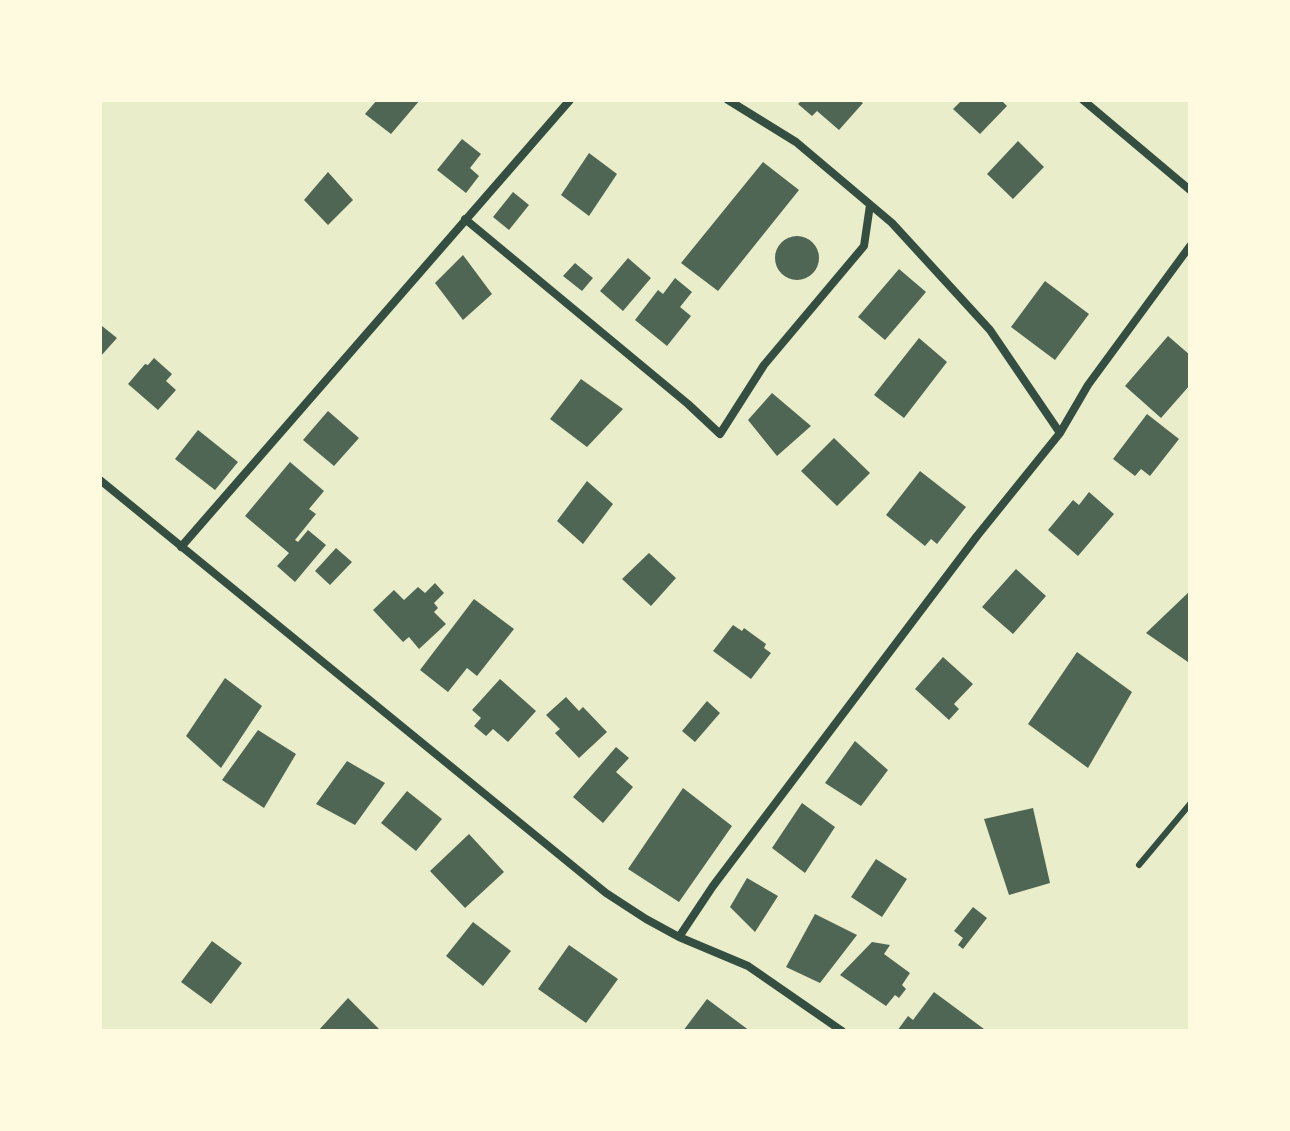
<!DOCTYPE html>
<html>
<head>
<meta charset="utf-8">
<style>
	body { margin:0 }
	#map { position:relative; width:1290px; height:1131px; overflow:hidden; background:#e9edc9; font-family:"Source Sans 3",sans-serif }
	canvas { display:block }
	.frame { position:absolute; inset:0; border:102px solid #fefae0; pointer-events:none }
</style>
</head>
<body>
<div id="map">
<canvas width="1290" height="1131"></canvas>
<div class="frame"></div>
</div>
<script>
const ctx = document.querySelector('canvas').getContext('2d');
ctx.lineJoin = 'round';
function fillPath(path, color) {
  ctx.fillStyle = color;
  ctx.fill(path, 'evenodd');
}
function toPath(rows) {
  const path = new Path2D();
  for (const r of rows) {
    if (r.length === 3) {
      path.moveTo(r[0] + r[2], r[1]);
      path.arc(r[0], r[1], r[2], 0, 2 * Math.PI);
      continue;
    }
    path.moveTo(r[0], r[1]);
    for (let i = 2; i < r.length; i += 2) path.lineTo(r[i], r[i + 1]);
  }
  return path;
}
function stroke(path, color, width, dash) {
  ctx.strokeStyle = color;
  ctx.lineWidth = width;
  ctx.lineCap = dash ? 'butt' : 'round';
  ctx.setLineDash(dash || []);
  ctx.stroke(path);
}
const building = toPath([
	[377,100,420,100,391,134,365,114],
	[802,100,859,100,863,103,839,130,817,111,812,116,798,104],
	[962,100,1001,100,1007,106,980,134,953,109],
	[462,139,481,154,470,168,479,176,466,193,437,170],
	[1018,141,1044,167,1013,199,987,174],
	[589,153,617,174,589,216,561,195],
	[763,162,799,190,718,291,681,263],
	[328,172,353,200,328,225,304,200],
	[513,192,529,205,509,230,493,217],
	[797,258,22],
	[463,255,492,294,463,320,435,283],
	[628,258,651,278,623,311,600,291],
	[575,263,593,278,582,291,563,276],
	[899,269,926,292,885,340,858,317],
	[675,278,692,292,680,307,691,316,667,346,635,320,658,290,663,294],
	[1045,281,1089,314,1055,360,1011,327],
	[102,326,117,338,100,357,100,328],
	[1168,336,1190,355,1190,385,1161,418,1125,386],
	[919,338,947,362,904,418,874,395],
	[154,358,172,374,166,381,176,390,158,410,128,384,145,364,148,365],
	[581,379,623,409,587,447,550,419],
	[772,393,811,426,777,456,748,420],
	[328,411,359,438,334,466,303,440],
	[1147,414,1179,439,1150,476,1141,469,1135,476,1113,459],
	[198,430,238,462,215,490,175,459],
	[834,438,870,473,837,506,801,471],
	[290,462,324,491,309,509,316,514,295,540,298,542,308,530,326,545,295,582,277,566,289,553,245,516],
	[920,471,966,507,937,544,931,539,925,546,886,515],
	[587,481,613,504,583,544,557,521],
	[1089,492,1114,514,1078,556,1048,530,1073,500,1079,505],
	[336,548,352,562,330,585,315,571],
	[649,553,676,578,651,606,622,579],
	[1016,569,1046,596,1013,634,982,607],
	[435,583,444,593,434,603,438,608,434,612,446,624,419,649,409,637,403,642,373,610,394,590,404,600,418,587,425,593],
	[1190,591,1190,660,1188,662,1146,633],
	[474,599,514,629,477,676,467,668,448,692,420,670],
	[733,625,742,631,744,628,766,644,764,648,771,653,751,679,713,651],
	[1077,652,1132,692,1088,768,1028,724],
	[943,657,973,684,954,704,959,709,949,720,915,689],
	[225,678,262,706,221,768,186,736],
	[500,679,536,711,508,742,493,729,486,736,474,726,481,718,472,710],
	[566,697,579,711,583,707,607,732,579,758,555,733,560,729,546,715],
	[707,701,720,713,695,742,682,731],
	[258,730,296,754,264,808,222,780],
	[855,741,888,770,861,806,825,783],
	[616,747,629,758,616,772,633,787,603,823,573,797],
	[347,761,385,783,355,825,316,804],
	[683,788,732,826,679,902,628,869],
	[407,791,442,819,416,851,381,823],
	[802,803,835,827,805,873,772,848],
	[1033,808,1050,883,1009,895,984,819],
	[469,834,504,872,465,908,430,871],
	[876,859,907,879,882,917,851,897],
	[747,878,778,896,755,932,730,907],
	[973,907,987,918,963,949,958,945,963,938,954,931],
	[815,914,857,935,820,983,786,967],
	[473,922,511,951,483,986,446,956],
	[212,941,242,963,211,1004,181,982],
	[872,942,890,945,884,954,910,973,902,985,906,989,899,998,895,995,886,1006,840,975],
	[569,945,618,979,586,1023,538,989],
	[934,992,984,1029,982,1031,897,1031,908,1016,913,1020],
	[348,998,381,1031,318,1031],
	[707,999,750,1031,683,1031]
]);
const service = toPath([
	[1139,865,1190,804]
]);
const minor = toPath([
	[728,100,796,142,892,223,990,330,1060,433],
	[1083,100,1190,190],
	[465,219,688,404,720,434,764,365,864,246,870,205],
	[100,480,606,893,646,919,679,937,748,966,842,1031],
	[181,547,570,100],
	[679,937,713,886,977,536,1060,433,1088,385,1190,246]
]);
fillPath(building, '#4f6655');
stroke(service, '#344e41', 6);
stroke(minor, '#344e41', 8);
</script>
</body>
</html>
